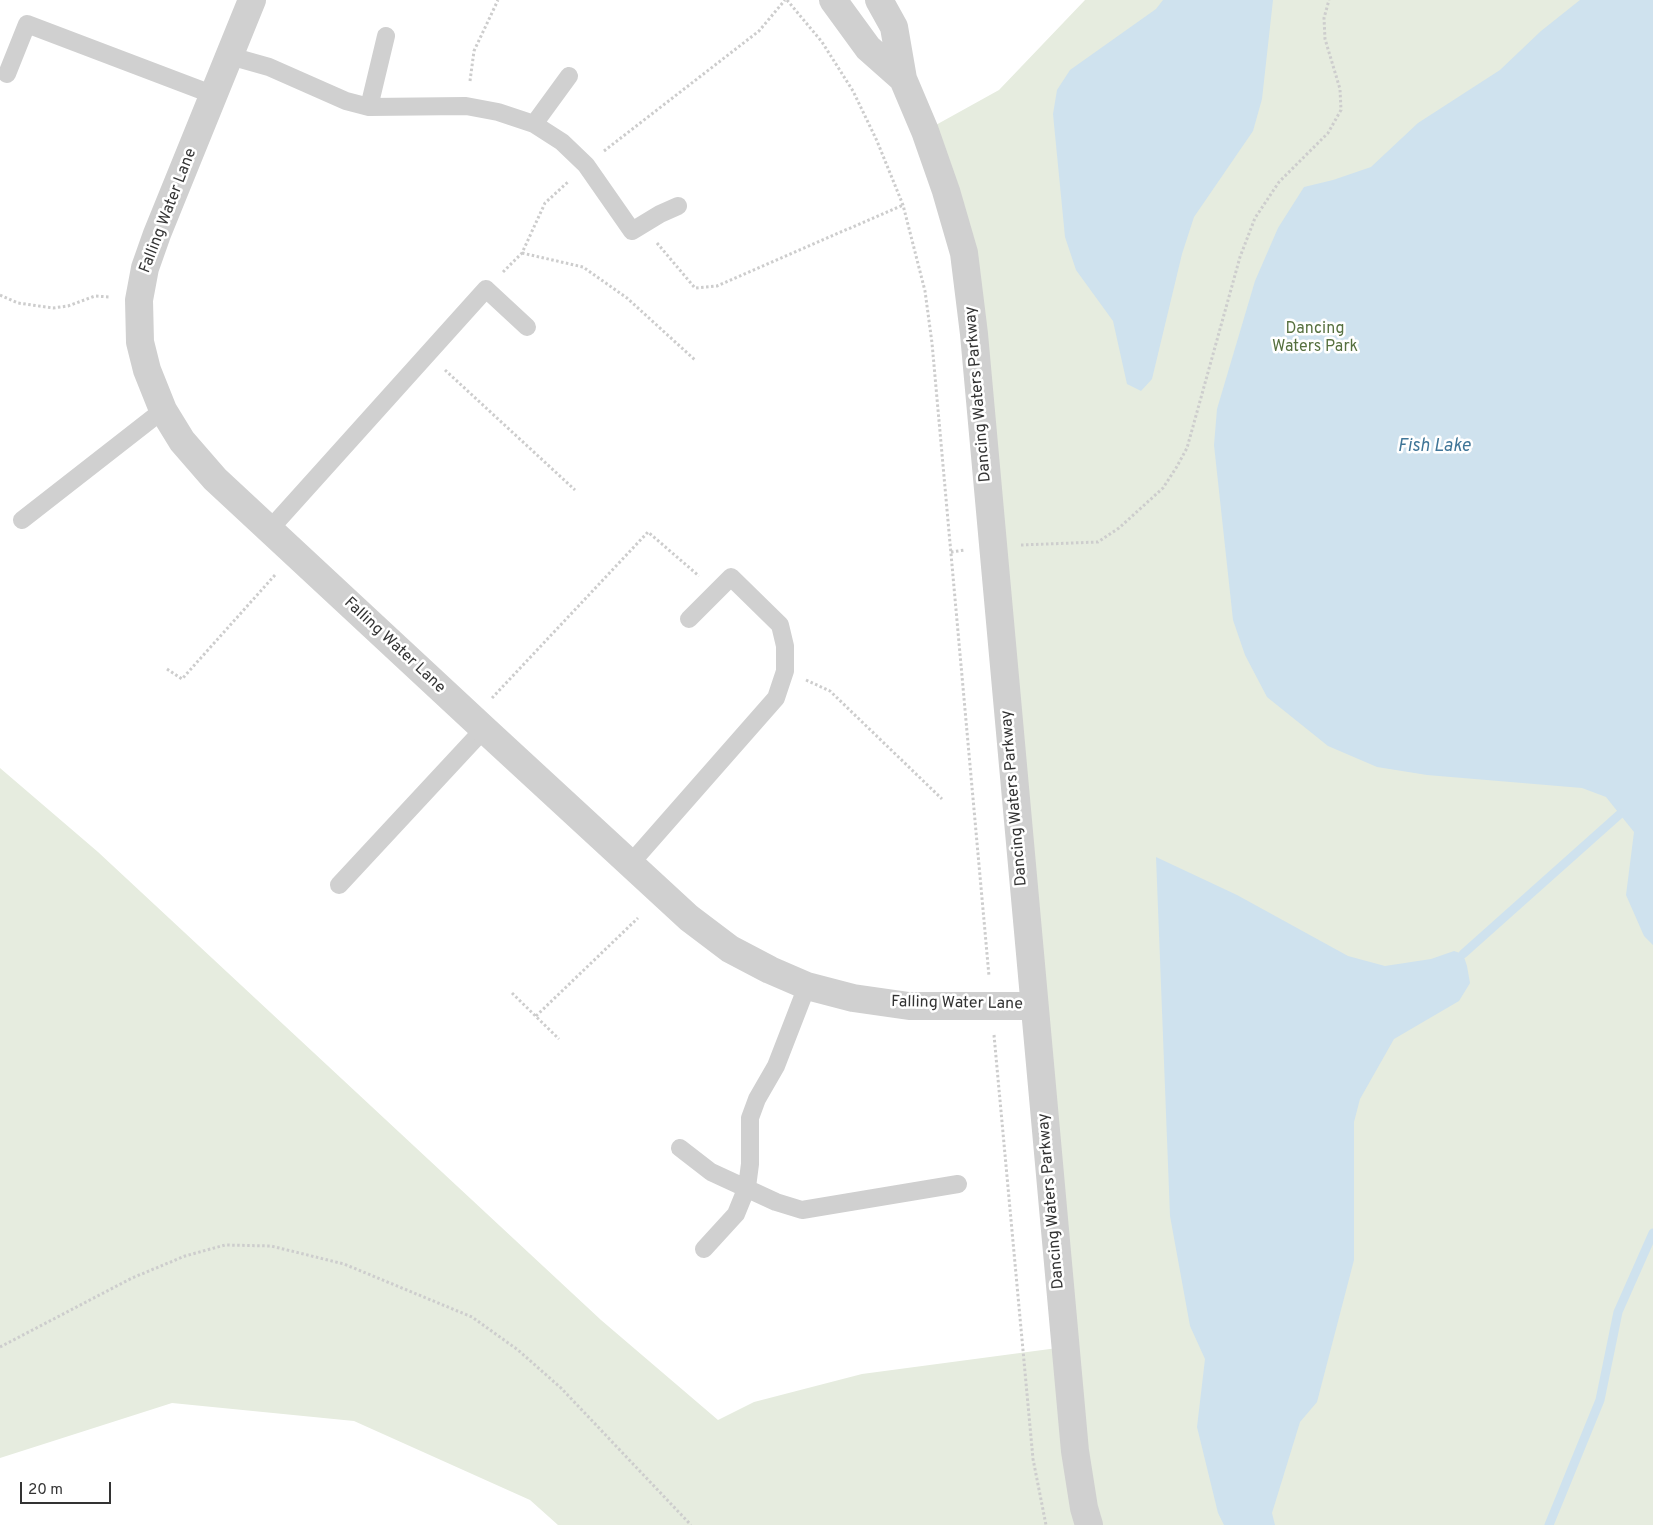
<!DOCTYPE html>
<html>
<head>
<meta charset="utf-8">
<style>
	body { margin:0 }
	#map { position:relative; width:1653px; height:1525px; overflow:hidden; background:#fff; font-family:Overpass,sans-serif }
	canvas { display:block }
	.scale { position:absolute; left:20px; top:1482px; width:91px; height:22px; box-sizing:border-box; border:2px solid #333; border-top:0; padding-left:6px; font-size:15px; line-height:18px; white-space:nowrap; color:#333; -webkit-text-stroke:4px #fff; paint-order:stroke }
</style>
</head>
<body>
<div id="map">
<canvas width="1653" height="1525"></canvas>
<div class="scale">20 m</div>
</div>
<script>
const ctx = document.querySelector('canvas').getContext('2d');
ctx.lineJoin = 'round';
function fillPath(path, color) {
  ctx.fillStyle = color;
  ctx.fill(path, 'evenodd');
}
function toPath(rows) {
  const path = new Path2D();
  for (const r of rows) {
    path.moveTo(r[0], r[1]);
    for (let i = 2; i < r.length; i += 2) path.lineTo(r[i], r[i + 1]);
  }
  return path;
}
function stroke(path, color, width, dash) {
  ctx.strokeStyle = color;
  ctx.lineWidth = width;
  ctx.lineCap = dash ? 'butt' : 'round';
  ctx.setLineDash(dash || []);
  ctx.stroke(path);
}
function drawText(font, color, halo, rows, align = 'center') {
  ctx.font = font + ' Overpass,sans-serif';
  ctx.lineWidth = 5;
  ctx.setLineDash([]);
  ctx.textBaseline = 'middle';
  ctx.strokeStyle = halo;
  ctx.fillStyle = color;
  for (const [text, x, y, turn = 0] of rows) {
    ctx.save();
    ctx.translate(x, y);
    ctx.rotate((+turn || 0) * Math.PI / 180);
    ctx.textAlign = isNaN(turn) ? turn : align;
    if (halo) ctx.strokeText(text, 0, 0);
    ctx.fillText(text, 0, 0);
    ctx.restore();
  }
}
const green = toPath([
	[1085,0,1653,0,1653,1525,558,1525,530,1500,354,1421,172,1403,0,1458,0,768,98,852,601,1320,718,1420,754,1402,862,1374,1065,1347,974,334,925,131,999,90]
]);
const water = toPath([
	[1163,0,1273,0,1262,99,1253,131,1194,217,1182,254,1152,379,1141,391,1127,384,1113,321,1076,270,1065,237,1053,114,1057,90,1070,70,1156,9],
	[1580,0,1653,0,1653,945,1644,936,1626,895,1634,832,1606,797,1582,788,1427,775,1377,767,1328,746,1267,697,1245,655,1233,620,1214,445,1217,409,1255,281,1278,228,1304,187,1333,180,1371,167,1418,123,1500,70,1541,31],
	[1156,857,1237,895,1348,956,1385,966,1431,959,1454,951,1463,954,1467,966,1470,983,1459,1001,1394,1039,1360,1099,1354,1122,1354,1260,1317,1402,1300,1422,1272,1513,1275,1525,1224,1525,1218,1513,1197,1427,1205,1359,1190,1326,1170,1216]
]);
const stream = toPath([
	[1463,954,1620,814],
	[1549,1525,1600,1400,1618,1312,1653,1233]
]);
const path = toPath([
	[787,0,822,42,853,91,877,141,903,205,925,291,932,343,989,976],
	[470,81,474,51,498,0],
	[604,151,759,31,785,0],
	[657,243,695,288,717,286,903,205],
	[522,253,583,267,627,298,695,360],
	[503,272,522,253,545,203,569,181],
	[0,295,18,303,53,308,68,306,95,296,110,297],
	[445,370,575,490],
	[1021,545,1098,542,1119,528,1163,488,1176,468,1187,448,1240,257,1255,218,1279,182,1328,133,1341,110,1340,89,1325,39,1324,18,1329,0],
	[951,552,965,550],
	[167,669,182,679,275,575],
	[806,680,830,691,942,799],
	[492,698,648,532,699,576],
	[512,993,559,1039],
	[536,1016,638,918],
	[994,1035,1033,1459,1046,1525],
	[0,1347,132,1278,185,1256,225,1245,271,1246,344,1264,472,1317,518,1350,561,1388,691,1525]
]);
const lane = toPath([
	[230,56,269,67,346,101,369,107,466,106,498,112,534,124,562,142,586,165,632,231,660,214,678,206],
	[7,74,27,24,214,95],
	[369,107,386,36],
	[534,124,569,76],
	[22,520,163,410],
	[270,529,486,289,527,327],
	[631,863,776,698,785,671,785,646,780,625,731,577,689,619],
	[339,885,484,729],
	[680,1148,711,1172,776,1202,802,1210,958,1184],
	[704,1249,736,1214,747,1187,750,1164,750,1118,757,1099,776,1066,807,986]
]);
const street = toPath([
	[252,0,157,234,145,268,139,300,140,342,147,370,163,410,182,441,215,479,484,729,689,918,730,949,770,970,807,986,853,998,909,1006,1034,1006],
	[833,0,868,48,903,79],
	[879,0,894,27,903,79,925,131,946,191,964,253,974,334,1075,1451,1084,1508,1089,1525]
]);
const streetNames = [
	["Falling Water Lane",169,211,-69],
	["Dancing Waters Parkway",979,394,-95],
	["Falling Water Lane",394,646,43],
	["Dancing Waters Parkway",1015,798,-95],
	["Falling Water Lane",957,1004,1],
	["Dancing Waters Parkway",1052,1201,-95]
];
const parkNames = [
	["Dancing",1315,330],
	["Waters Park",1315,348]
];
const waterNames = [
	["Fish Lake",1434,447]
];
fillPath(green, '#e6ecdf');
fillPath(water, '#cfe2ee');
stroke(stream, '#cfe2ee', 9);
stroke(path, '#cdcdcd', 3, [2.5, 2.5]);
stroke(lane, '#d0d0d0', 18);
stroke(street, '#d0d0d0', 28);
drawText('16px', '#333', '#fff', streetNames);
drawText('16px', '#56703f', '#fff', parkNames);
drawText('italic 18px', '#3f7597', '#fff', waterNames);
</script>
</body>
</html>
